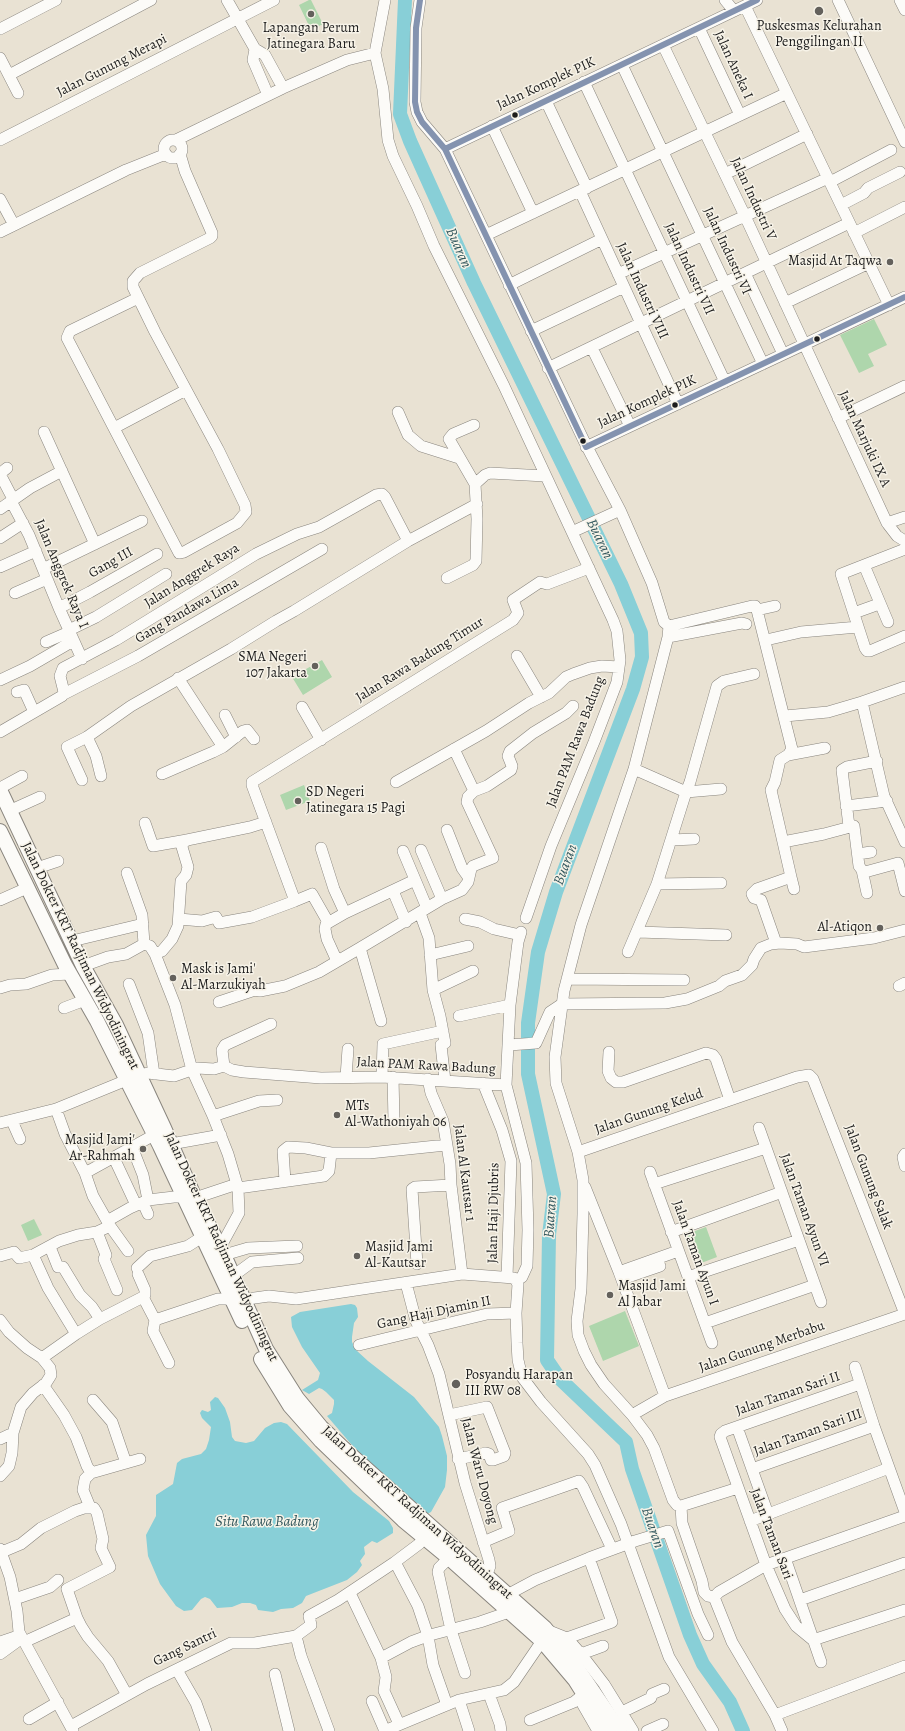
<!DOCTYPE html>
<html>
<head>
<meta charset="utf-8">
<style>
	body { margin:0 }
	canvas { display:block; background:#e9e2d3 }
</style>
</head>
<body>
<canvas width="905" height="1731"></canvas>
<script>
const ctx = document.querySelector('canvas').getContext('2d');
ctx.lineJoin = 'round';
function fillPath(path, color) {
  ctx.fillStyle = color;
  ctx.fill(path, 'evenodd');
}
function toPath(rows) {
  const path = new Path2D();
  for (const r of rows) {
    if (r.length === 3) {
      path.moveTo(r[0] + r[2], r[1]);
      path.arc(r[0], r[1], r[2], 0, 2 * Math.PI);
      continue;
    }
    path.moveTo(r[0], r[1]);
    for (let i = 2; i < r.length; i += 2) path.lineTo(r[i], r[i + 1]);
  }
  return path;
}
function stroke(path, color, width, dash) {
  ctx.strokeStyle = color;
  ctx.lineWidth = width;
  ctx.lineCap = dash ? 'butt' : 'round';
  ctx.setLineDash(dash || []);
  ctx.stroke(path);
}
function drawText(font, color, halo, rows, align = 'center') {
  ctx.font = font + ' Alegreya,serif';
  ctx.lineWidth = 3;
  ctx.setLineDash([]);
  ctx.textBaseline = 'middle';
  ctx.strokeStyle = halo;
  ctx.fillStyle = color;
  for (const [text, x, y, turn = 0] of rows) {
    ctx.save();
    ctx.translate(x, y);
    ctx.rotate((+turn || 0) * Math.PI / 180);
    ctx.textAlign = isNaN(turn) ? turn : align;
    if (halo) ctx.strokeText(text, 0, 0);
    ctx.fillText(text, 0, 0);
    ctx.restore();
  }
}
const green = toPath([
	[309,0,311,0,323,24,311,30,299,5],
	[874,319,887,345,868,354,874,366,859,373,840,335],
	[322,660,332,677,303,695,292,677],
	[304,785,310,801,286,810,280,795],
	[34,1219,42,1235,28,1241,21,1225],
	[706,1227,717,1257,696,1265,684,1235],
	[625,1311,639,1346,603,1361,589,1326]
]);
const water = toPath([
	[351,1304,355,1305,357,1308,358,1317,354,1323,352,1337,352,1342,356,1350,368,1361,414,1397,439,1427,442,1436,447,1456,447,1470,445,1487,431,1512,427,1514,423,1513,357,1451,327,1416,332,1413,334,1404,334,1400,326,1392,322,1389,319,1388,309,1394,302,1390,318,1380,320,1373,302,1347,292,1327,291,1317,300,1312],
	[215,1397,218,1398,225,1408,230,1422,232,1437,235,1441,246,1443,254,1441,265,1428,274,1423,281,1422,287,1424,353,1492,389,1521,393,1528,393,1533,377,1543,372,1541,364,1547,365,1554,360,1561,362,1565,357,1572,347,1580,306,1596,302,1603,293,1608,281,1609,273,1612,258,1610,256,1605,250,1603,242,1603,232,1607,217,1608,210,1599,205,1597,201,1599,192,1610,184,1611,176,1606,160,1584,148,1556,146,1535,156,1516,156,1495,173,1484,177,1463,182,1459,201,1454,206,1449,209,1440,211,1427,202,1418,200,1413,202,1410,208,1412,211,1410,210,1402]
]);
const river = toPath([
	[405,0,400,114,410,141,474,283,621,584,641,633,642,657,633,689,556,892,538,952,528,1023,528,1074,554,1194,549,1235,547,1360,560,1379,626,1442,632,1469,690,1635,703,1664,730,1702,743,1731]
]);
const minor = toPath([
	[227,0,255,49,265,55,283,88],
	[385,0,375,53,383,89,388,140,393,156,417,206,434,246,504,386,613,620,617,631,620,660,617,682,594,742,551,846,526,918],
	[420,0,416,28,415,102,417,112,422,122,445,149,584,441,620,510,652,583,664,622,669,626,752,606,755,606,757,610,792,749,788,755,780,760,775,782,771,790,783,842,824,834,854,826,859,866,862,870,865,872,898,863,905,891],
	[725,0,734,11],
	[838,0,905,142],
	[900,0,905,10],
	[745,6,889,305],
	[699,28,740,115],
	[0,29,56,0],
	[663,45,745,216,887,523,897,536,905,541],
	[255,49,253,60,268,95],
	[0,58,18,93],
	[622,65,763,364],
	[9,75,151,0],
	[584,82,725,382],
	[546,101,587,188],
	[492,126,533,213],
	[0,140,274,0],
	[176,140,283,88,347,60,375,53],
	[173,149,9],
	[445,149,757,0],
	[725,174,807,134],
	[830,182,891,150],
	[580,191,678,404],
	[0,199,14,225],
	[841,205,864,193,868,188,900,172],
	[0,232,126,170,166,154],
	[854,233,905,207],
	[486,235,787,93],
	[745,273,783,354],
	[618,274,828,178],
	[509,285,602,239],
	[138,298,70,331,67,338,179,553,184,552,237,523,246,512,245,505,218,449,155,332,133,287,133,281,140,273,210,238,212,236,212,233,185,171,180,154],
	[785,303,869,263],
	[531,331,624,287],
	[592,348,630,426],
	[548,368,849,223],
	[398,412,408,435,421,446,459,458],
	[838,418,905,386],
	[114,428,186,390],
	[44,432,95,544],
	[586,447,905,297],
	[7,468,2,472,1,476,13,499],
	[475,484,485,475,490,473,545,476],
	[11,501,29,535,59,608,82,659],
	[0,509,30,488,62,471],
	[887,523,905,517],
	[572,532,620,510],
	[0,538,23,523],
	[905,549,841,574,865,648,867,651,870,651,905,636],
	[864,565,888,622],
	[0,567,36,551],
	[43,569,142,521],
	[447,578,473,565,476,561,477,519,475,484,449,439,453,434,474,425],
	[15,593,47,579],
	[59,608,90,592,157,554],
	[757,610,775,606],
	[854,613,879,604],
	[669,626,668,637,634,769,581,925,564,991,555,1057,556,1083,578,1152,583,1180,583,1214,581,1289,577,1321,578,1335,584,1351,591,1365,604,1384,632,1415,647,1435,654,1448,673,1500,677,1505,681,1506,738,1488],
	[69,630,96,617,166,574],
	[668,637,742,623,746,624],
	[766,640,801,632,858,627],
	[46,642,69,632],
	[517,656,541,697],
	[178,678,223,747],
	[0,680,30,666,73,641],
	[17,692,24,690,34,712],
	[64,694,138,656,322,549],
	[862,702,884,796,905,842],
	[302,707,321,740],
	[225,715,236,737],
	[785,716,828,712,862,702,905,687],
	[0,732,62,696,64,692,60,676,63,668,116,640,256,554,297,534,319,527,376,495,382,494,385,497,408,541],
	[87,737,96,756,101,776],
	[454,749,474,791],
	[788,755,825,748],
	[634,769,686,792,721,789],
	[162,774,213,752,223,747,243,731,247,730,254,739],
	[82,780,67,747,87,737,131,706,231,649,276,621,294,611,408,541,477,504],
	[396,782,486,731,529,703,549,693,566,677,573,674,590,668,602,666,619,667],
	[0,788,22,776],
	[846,806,887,801],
	[9,811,40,797],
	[145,823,153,846,187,840],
	[849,826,842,770,847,767,877,761],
	[447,830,462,868,469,878],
	[672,840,694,839],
	[321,848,334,889,345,913],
	[421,850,442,899],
	[403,851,427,908],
	[858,854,871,852],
	[37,868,58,861],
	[862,870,867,893],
	[127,873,142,915,144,944],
	[791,877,794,889],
	[657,884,721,883],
	[393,891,406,922],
	[0,900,27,888],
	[295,901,252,785,252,782,513,620,518,613,513,600,540,582,547,584,589,568],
	[420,913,429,938,433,990,440,1016,445,1043,441,1045,445,1081],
	[179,919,202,921,216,917,219,923,252,917,295,901,312,894,328,922],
	[465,919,480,922,494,929,520,935],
	[638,932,726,935],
	[72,941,143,924],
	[776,943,761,900,754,898,752,894,757,889,791,877,783,842],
	[628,952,657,884,686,792,690,782,717,686,724,681,754,674],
	[155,954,175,1005,192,1070,213,1116,228,1154,238,1188,239,1213,220,1248],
	[430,955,468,946],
	[337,961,327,939,325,929,326,924,345,913,415,880],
	[83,966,108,957,126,954,144,944,150,946,155,954,162,951,172,939,178,926,181,881,186,875,188,867,182,847,183,843,187,840,250,827,266,822],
	[567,979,684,980],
	[129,984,148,1033,154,1074],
	[899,986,905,983],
	[0,988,10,985,26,984,52,975,69,974],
	[433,990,473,971],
	[219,1002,255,990,260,991,285,986,319,972,360,948],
	[64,1008,85,1000],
	[459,1016,510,1005],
	[381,1021,360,948,442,899,462,890,468,882,471,869,473,866,493,858,467,802,468,797,474,791,487,786,511,770,512,766,508,756,510,751,533,733,566,713,573,706],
	[509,1045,536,1043,550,1012,562,1004,665,1003,687,999,719,986,725,981,742,975,752,965,754,959,761,948,771,944,780,943,797,944,804,947,874,938,905,930],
	[609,1052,608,1071,611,1078,616,1082,623,1082,706,1053,713,1055,716,1059,730,1100],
	[224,1066,222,1050,225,1045,271,1024],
	[346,1077,348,1049],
	[382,1077,383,1044,443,1031],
	[393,1077,394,1121],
	[428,1079,431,1093,443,1121,450,1164,451,1185,462,1274],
	[483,1083,502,1130,511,1161,507,1277],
	[213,1116,259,1101,277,1100],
	[12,1121,20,1139],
	[0,1123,56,1109,139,1075,148,1073,174,1076,197,1068,214,1069,224,1066,232,1070,244,1072,321,1078,382,1077,506,1085],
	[759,1128,821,1302],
	[171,1144,221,1135],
	[132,1147,143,1175,148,1200],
	[578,1152,797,1077,809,1075,813,1079,905,1314],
	[905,1154,903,1157,905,1166],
	[114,1158,136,1205],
	[650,1172,712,1343],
	[85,1173,154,1135],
	[285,1181,283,1151,288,1147,306,1148,331,1153,369,1153,446,1145],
	[654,1184,766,1148],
	[585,1187,619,1272,665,1396],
	[238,1188,324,1176,329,1171,331,1153],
	[195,1198,237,1184],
	[143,1203,148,1214],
	[107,1221,130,1208,148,1200,174,1197,183,1197],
	[110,1226,128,1251],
	[97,1232,106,1255,104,1259,117,1290],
	[671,1232,782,1192],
	[50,1247,58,1267,63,1267,80,1295,92,1307,100,1319],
	[33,1255,48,1288,76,1334],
	[224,1255,248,1248,297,1246],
	[0,1256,14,1252,19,1258,33,1255,59,1241,78,1235,97,1232,110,1226,93,1196,85,1173,65,1134,56,1109],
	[417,1264,412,1189,415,1187,451,1185],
	[137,1268,150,1256,188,1246,202,1237],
	[619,1272,678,1251],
	[138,1274,145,1290,145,1295,143,1297],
	[233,1276,252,1262,298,1258],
	[688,1277,799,1240],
	[622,1279,660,1266],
	[517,1280,522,1277,527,1266,528,1230,526,1163,506,1085,510,1005,518,942,521,932],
	[406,1283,416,1321,428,1345,439,1374,465,1483,489,1560,490,1566,486,1577],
	[143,1297,155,1320],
	[0,1320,9,1332,27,1348,42,1358,50,1368,51,1375,46,1383,33,1393,21,1407,13,1433,12,1453,9,1466,0,1476],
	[155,1320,218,1299,227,1299,233,1301,269,1296,296,1299,462,1274,514,1278,518,1284,516,1313,517,1343,518,1360,522,1377,541,1402,588,1454,595,1465,621,1524,669,1657,713,1731],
	[155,1320,153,1331,169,1363],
	[705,1323,815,1285],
	[359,1345,487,1314,516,1313],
	[42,1358,76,1334,100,1319,143,1297],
	[855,1367,874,1426,905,1512],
	[43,1385,64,1415,76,1437,87,1466,91,1473],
	[93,1400,112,1422,126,1463],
	[449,1415,487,1407,505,1453,504,1456,493,1460,491,1460,489,1454,486,1453,458,1459],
	[632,1415,665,1396,905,1314],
	[737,1427,768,1514],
	[0,1439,13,1433],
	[752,1469,874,1426],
	[681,1506,682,1523,702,1581,704,1592,708,1596,714,1597],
	[90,1507,83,1490,85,1479,91,1473,140,1459],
	[750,1521,889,1468],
	[483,1542,509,1531,502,1508,579,1481,583,1487,612,1549],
	[0,1549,10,1577,17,1611,19,1632,73,1731],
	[2,1552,21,1544,41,1528,75,1511,84,1508,94,1508,97,1513,103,1539,101,1548,110,1567,67,1589,77,1618,81,1626,88,1637,108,1661,127,1695],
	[449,1558,439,1568,438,1572,451,1630,465,1673],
	[785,1558,821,1662],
	[395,1562,419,1544,424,1537],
	[350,1593,381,1658,386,1677,384,1691,399,1724],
	[507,1595,535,1580,589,1558,635,1541,668,1531,698,1614,708,1635],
	[15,1599,50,1587,58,1580],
	[800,1600,905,1563],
	[547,1630,567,1638,581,1654,604,1684,633,1731],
	[296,1636,301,1656,329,1731],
	[567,1638,612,1622,589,1558],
	[813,1640,796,1626,785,1609,766,1565,720,1437,721,1434,725,1431,860,1384],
	[813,1640,905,1610],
	[0,1642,18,1636],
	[24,1642,77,1618],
	[0,1654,22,1638],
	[581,1654,603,1646],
	[381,1658,411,1642,430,1635,480,1622,509,1612],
	[177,1670,196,1703,206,1731],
	[275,1674,289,1731],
	[489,1694,500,1724,501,1731],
	[459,1700,469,1731],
	[372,1701,385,1731],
	[583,1705,598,1731],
	[622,1712,651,1698,652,1694,664,1689],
	[775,1715,905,1666],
	[29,1719,58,1702],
	[530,1720,574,1702,579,1698],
	[71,1726,147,1684,231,1643,255,1643,296,1636,311,1625,309,1616,338,1600,395,1562,418,1606,428,1636,433,1665,447,1705],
	[384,1731,459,1700,504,1690,514,1682,542,1641],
	[647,1731,663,1724],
	[782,1731,775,1715,732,1642,714,1597,719,1592,766,1565,905,1516]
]);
const major = toPath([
	[0,790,83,966,116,1025,164,1128,195,1198,224,1255,266,1349,297,1398,321,1427,343,1448,545,1628,573,1662,620,1731],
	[0,831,65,965,97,1021,160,1146,242,1321],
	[261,1359,290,1406,321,1441,403,1520,449,1558,542,1641,575,1680,607,1731]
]);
const bus1 = toPath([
	[420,0,416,28,415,102,417,112,422,122,445,149,586,447],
	[445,149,757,0],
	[586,447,905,297]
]);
const markers = [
	[819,11,5,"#64615c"],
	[311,14,4,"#64615c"],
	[515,115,3.5,"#1c1c1c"],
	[890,262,4,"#64615c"],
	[817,339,3.5,"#1c1c1c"],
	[675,405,3.5,"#1c1c1c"],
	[583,441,3.5,"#1c1c1c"],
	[315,666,4,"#64615c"],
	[298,801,4,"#64615c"],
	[880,928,4,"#64615c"],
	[173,978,4,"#64615c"],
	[337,1115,4,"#64615c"],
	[143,1149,4,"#64615c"],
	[357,1256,4,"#64615c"],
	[610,1295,4,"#64615c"],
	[456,1384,5,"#64615c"]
];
const poiNames = [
	["Puskesmas Kelurahan",819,27,"center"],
	["Penggilingan II",819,43,"center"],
	["Lapangan Perum",311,29,"center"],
	["Jatinegara Baru",311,45,"center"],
	["Masjid At Taqwa",882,262,"right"],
	["SMA Negeri",307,658,"right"],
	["107 Jakarta",307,674,"right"],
	["SD Negeri",306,793],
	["Jatinegara 15 Pagi",306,809],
	["Al-Atiqon",872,928,"right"],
	["Mask is Jami'",181,970],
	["Al-Marzukiyah",181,986],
	["MTs",345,1107],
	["Al-Wathoniyah 06",345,1123],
	["Masjid Jami'",135,1141,"right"],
	["Ar-Rahmah",135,1157,"right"],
	["Masjid Jami",365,1248],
	["Al-Kautsar",365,1264],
	["Masjid Jami",618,1287],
	["Al Jabar",618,1303],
	["Posyandu Harapan",465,1376],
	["III RW 08",465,1392]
];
const streetNames = [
	["Jalan Aneka I",733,65,65],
	["Jalan Gunung Merapi",112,66,-27],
	["Jalan Komplek PIK",546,84,-25],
	["Jalan Industri V",753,199,65],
	["Jalan Industri VI",727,251,65],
	["Jalan Industri VII",689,269,65],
	["Jalan Industri VIII",642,291,65],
	["Jalan Komplek PIK",647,402,-25],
	["Jalan Marjuki IX A",864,439,65],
	["Gang III",111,563,-30],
	["Jalan Anggrek Raya I",61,574,67],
	["Jalan Anggrek Raya",192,576,-32],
	["Gang Pandawa Lima",187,611,-30],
	["Jalan Rawa Badung Timur",420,660,-32],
	["Jalan PAM Rawa Badung",576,742,-69],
	["Jalan Dokter KRT Radjiman Widyodiningrat",80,956,64],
	["Jalan PAM Rawa Badung",426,1066,3],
	["Jalan Gunung Kelud",649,1112,-19],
	["Jalan Al Kautsar 1",464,1173,83],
	["Jalan Gunung Salak",868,1177,69],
	["Jalan Taman Ayun VI",804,1210,70],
	["Jalan Haji Djubris",494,1213,-89],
	["Jalan Dokter KRT Radjiman Widyodiningrat",221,1247,65],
	["Jalan Taman Ayun I",695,1253,70],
	["Gang Haji Djamin II",434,1313,-12],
	["Jalan Gunung Merbabu",762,1347,-19],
	["Jalan Taman Sari II",788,1394,-19],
	["Jalan Taman Sari III",808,1433,-20],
	["Jalan Waru Doyong",479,1471,75],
	["Jalan Dokter KRT Radjiman Widyodiningrat",417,1513,42],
	["Jalan Taman Sari",771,1534,69],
	["Gang Santri",185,1648,-26]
];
const waterNames = [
	["Buaran",458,248,66],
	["Buaran",599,539,64],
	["Buaran",566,865,-69],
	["Buaran",551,1217,-86],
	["Situ Rawa Badung",267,1522],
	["Buaran",652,1528,71]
];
fillPath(green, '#aed6ac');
fillPath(water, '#88cfd7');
stroke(river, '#88cfd7', 14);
stroke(minor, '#89857e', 12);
stroke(major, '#89857e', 16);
stroke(minor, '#fcfbf8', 11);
stroke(major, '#fcfbf8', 14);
stroke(bus1, '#8493af', 6);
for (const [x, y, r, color] of markers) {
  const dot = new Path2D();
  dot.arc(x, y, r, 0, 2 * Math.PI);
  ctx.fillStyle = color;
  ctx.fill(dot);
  stroke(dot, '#f7f3e8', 1.5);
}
drawText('14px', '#1c1c1c', '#f7f3e8', poiNames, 'left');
drawText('14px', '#1c1c1c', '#f7f3e8', streetNames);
drawText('italic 15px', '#33585e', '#f7f3e8', waterNames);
</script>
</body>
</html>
